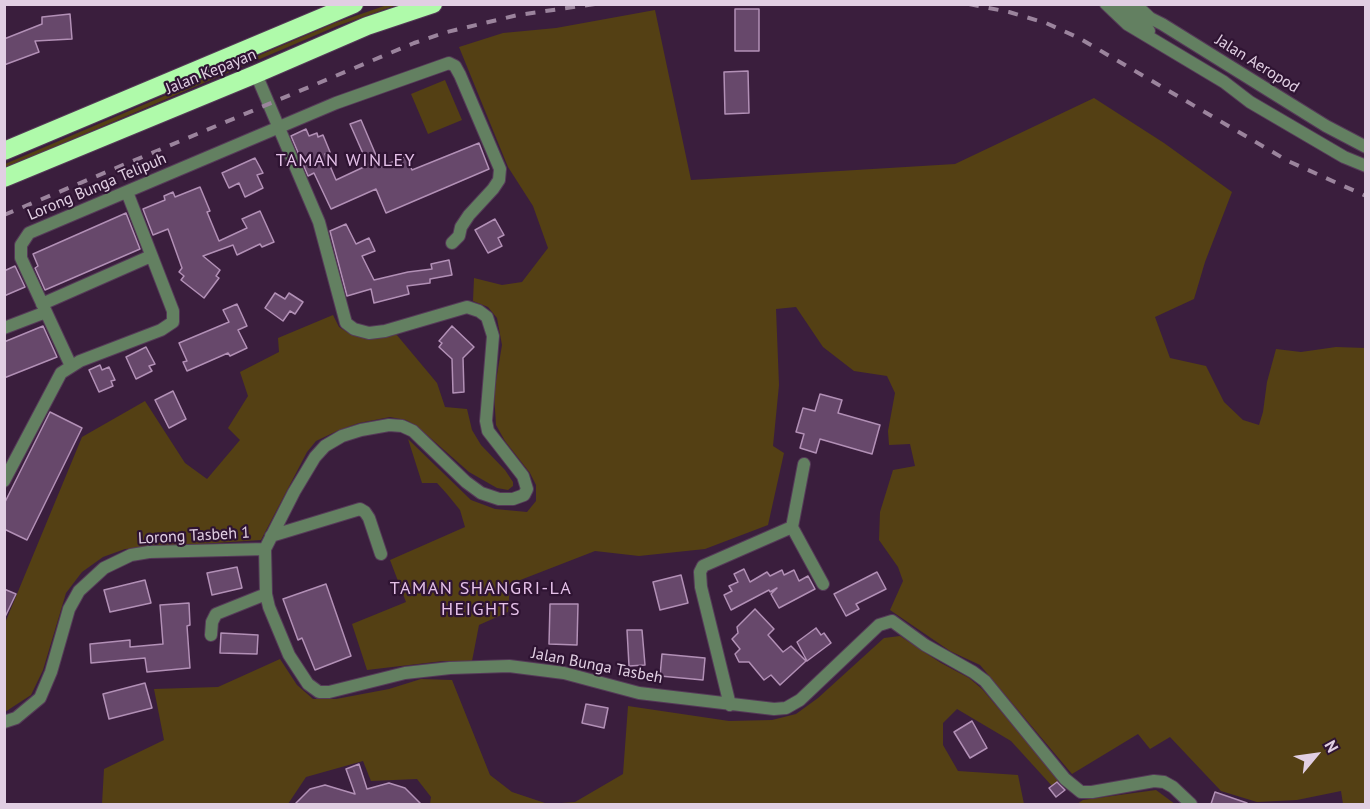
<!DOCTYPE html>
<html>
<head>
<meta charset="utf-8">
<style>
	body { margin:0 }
	#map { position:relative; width:1370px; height:809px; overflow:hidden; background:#3a1e3d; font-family:"PT Sans",sans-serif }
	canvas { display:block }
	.frame { position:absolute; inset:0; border:6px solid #e1cfe3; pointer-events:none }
	.north { position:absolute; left:1286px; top:725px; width:60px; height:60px; -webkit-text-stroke:4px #2f1433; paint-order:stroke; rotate:61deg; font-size:16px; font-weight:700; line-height:24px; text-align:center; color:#e1cfe3 }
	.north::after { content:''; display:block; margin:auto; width:21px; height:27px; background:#e1cfe3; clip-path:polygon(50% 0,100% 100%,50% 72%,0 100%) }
</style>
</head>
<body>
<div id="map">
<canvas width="1370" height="809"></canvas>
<div class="frame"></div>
<div class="north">N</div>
</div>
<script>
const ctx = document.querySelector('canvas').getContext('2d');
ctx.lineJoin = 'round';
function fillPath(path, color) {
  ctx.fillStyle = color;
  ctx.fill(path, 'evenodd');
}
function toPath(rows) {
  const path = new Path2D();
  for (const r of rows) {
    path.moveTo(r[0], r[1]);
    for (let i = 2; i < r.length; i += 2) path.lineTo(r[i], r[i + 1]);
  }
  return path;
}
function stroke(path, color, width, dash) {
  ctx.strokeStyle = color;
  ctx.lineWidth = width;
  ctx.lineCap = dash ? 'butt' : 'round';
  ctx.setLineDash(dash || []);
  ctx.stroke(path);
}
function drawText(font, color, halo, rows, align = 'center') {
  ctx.font = font + ' "PT Sans",sans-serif';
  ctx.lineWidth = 4.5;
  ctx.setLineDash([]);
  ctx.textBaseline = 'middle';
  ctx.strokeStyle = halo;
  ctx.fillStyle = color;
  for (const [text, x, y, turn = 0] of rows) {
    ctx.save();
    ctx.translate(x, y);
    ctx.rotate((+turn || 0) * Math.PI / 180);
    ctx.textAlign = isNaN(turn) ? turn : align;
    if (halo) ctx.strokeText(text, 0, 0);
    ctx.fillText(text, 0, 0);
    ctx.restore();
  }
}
const green = toPath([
	[387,5,397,5,337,26,5,168,5,164,335,23],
	[655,10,691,180,955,164,1094,98,1164,143,1232,192,1205,262,1194,299,1155,317,1170,358,1206,366,1224,402,1243,420,1259,425,1263,412,1267,382,1276,349,1301,352,1336,347,1365,348,1365,804,1343,804,1341,791,1297,800,1257,802,1221,791,1170,737,1150,749,1138,734,1072,774,980,665,950,651,890,610,903,581,898,567,879,540,880,512,893,470,915,466,910,444,889,445,888,431,895,393,887,376,854,371,823,347,796,307,776,309,779,385,773,446,784,453,768,525,705,549,639,556,595,551,510,584,508,612,479,625,472,661,443,661,367,670,352,624,406,602,390,560,465,527,460,510,447,494,437,483,422,483,408,439,471,500,495,509,527,512,536,501,536,485,530,473,505,441,496,425,494,393,502,345,497,318,488,307,473,301,474,278,502,285,522,282,548,248,533,206,508,167,459,47,503,33,556,28],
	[445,80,462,120,428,134,411,94],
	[333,315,339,327,352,335,368,338,396,334,437,383,445,407,467,409,472,430,481,445,505,470,513,482,513,486,508,490,497,488,469,472,418,427,406,420,390,417,359,423,339,430,316,441,307,452,261,540,125,549,103,557,82,572,66,593,43,670,31,695,5,712,5,623,82,437,145,401,185,463,207,479,240,440,228,428,248,396,240,372,279,352,278,338],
	[900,636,941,663,969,678,982,689,1059,780,1052,786,1011,741,957,709,943,723,943,745,958,771,1018,775,1024,804,430,804,431,797,417,779,371,781,363,761,306,777,288,804,102,804,104,769,164,740,154,689,218,687,280,659,297,685,313,699,336,699,389,689,421,679,452,680,490,775,512,792,548,804,575,802,623,774,628,706,729,721,772,720,796,714,818,698,884,638],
	[1156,790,1175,804,1077,804,1083,800]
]);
const building = toPath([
	[735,9,759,9,759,51,735,51,735,9],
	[70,14,72,39,35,41,39,52,4,65,4,39,42,24,42,17,70,14],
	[748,71,749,113,725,114,724,72,748,71],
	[361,120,381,167,406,156,412,170,479,143,489,169,386,213,376,189,331,209,314,173,308,176,291,136,306,129,309,136,317,133,318,137,323,135,330,152,325,154,336,180,368,165,350,124,361,120],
	[255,158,263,173,257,175,263,188,245,197,239,183,229,188,222,173,255,158],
	[200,187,210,211,207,212,219,241,247,228,242,219,260,211,274,242,262,247,260,244,237,255,233,245,203,256,220,270,216,276,219,278,204,298,181,280,184,276,179,272,182,268,168,229,153,235,143,209,165,200,164,196,173,192,175,197,200,187],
	[126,213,140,249,45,290,35,268,38,266,33,254,126,213],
	[495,219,504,235,498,238,502,246,488,253,475,230,495,219],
	[346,224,356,244,369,238,375,251,362,256,374,280,408,272,432,269,431,264,449,260,452,275,430,279,430,283,407,286,409,294,374,303,371,289,347,296,330,231,346,224],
	[15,266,25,287,4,296,4,271,15,266],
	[275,293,285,299,289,293,303,302,295,314,290,311,283,321,265,308,275,293],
	[237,304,247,326,238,330,247,348,230,356,228,353,187,371,183,362,187,361,179,343,229,322,223,310,237,304],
	[43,326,57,357,4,378,4,342,43,326],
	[452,326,474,347,463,358,464,392,453,393,452,359,439,347,442,343,439,341,452,326],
	[146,347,155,364,149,366,152,371,136,379,126,357,146,347],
	[100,365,102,370,109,367,115,380,111,381,113,386,99,392,89,370,100,365],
	[173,391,186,419,169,428,155,400,173,391],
	[820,394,842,400,838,413,880,425,872,454,820,439,816,453,800,448,804,434,796,432,803,408,815,411,820,394],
	[50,412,82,428,27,540,4,529,4,504,50,412],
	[237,567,242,588,212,595,207,573,237,567],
	[744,569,750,582,767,572,770,576,782,570,784,575,794,570,799,581,808,576,815,589,779,608,771,594,777,588,770,592,769,590,731,610,724,595,732,591,729,586,738,582,734,574,744,569],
	[877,572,886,589,856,604,859,609,846,616,834,594,877,572],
	[681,575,688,603,660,610,653,582,681,575],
	[145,580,151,603,110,612,104,590,145,580],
	[326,584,351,656,315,670,302,638,298,640,283,599,326,584],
	[4,589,16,594,4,619,4,589],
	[189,603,190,625,187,626,190,668,147,672,145,658,91,663,90,644,130,640,130,647,163,644,160,605,189,603],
	[550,604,578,604,577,645,549,644,550,604],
	[755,609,774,629,768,635,783,652,791,646,806,661,780,685,771,675,764,680,749,662,739,662,735,654,740,649,732,639,738,633,737,627,755,609],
	[816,628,821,635,824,633,831,643,807,661,797,642,816,628],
	[627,630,642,630,645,665,629,666,627,630],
	[221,633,258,635,257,654,220,653,221,633],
	[662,654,705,658,703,680,660,676,662,654],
	[145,683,152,708,109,719,103,694,145,683],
	[586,704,608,708,604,728,582,723,586,704],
	[972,721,987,748,970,758,954,732,972,721],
	[359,764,367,789,389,783,405,788,421,804,295,804,310,789,325,785,355,794,346,769,359,764],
	[1057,782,1065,790,1056,797,1049,788,1057,782],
	[1215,792,1247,803,1246,804,1211,804,1215,792]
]);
const street = toPath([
	[1106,4,1127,24,1224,82,1250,102,1344,157,1366,166],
	[1120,4,1149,31],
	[1135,4,1150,18,1162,24,1326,126,1366,147],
	[256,74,319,222,346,323,354,329,369,333,385,331,467,307,479,311,487,317,493,336,486,421,488,431,523,476,527,489,524,495,513,499,499,499,481,493,466,482,413,431,402,426,389,425,361,430,342,436,325,446,315,457,294,492,265,549,266,594,269,607,289,655,308,684,319,692,329,692,405,673,450,668,509,666,564,673,639,693,774,709,786,708,800,700,879,625,892,621,925,645,973,672,985,681,1065,779,1081,792,1092,792,1154,781,1164,782,1173,787,1191,804],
	[42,304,151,256],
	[4,328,46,312],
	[71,366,21,258,21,245,29,233,336,103,449,63,455,66,460,75,500,169,499,180,493,189,469,215,461,227,459,236,452,243],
	[4,481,61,373,80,361,161,330,173,322,173,311,127,192],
	[792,527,804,464],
	[271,536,360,509,365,512,369,518,381,554],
	[211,635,212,622,216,614,266,594],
	[730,705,701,587,700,572,703,566,792,527,823,584],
	[4,722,16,718,40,698,51,672,69,609,79,591,104,568,131,555,149,552,265,549]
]);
const highway = toPath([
	[4,151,354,4],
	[4,178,256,74,367,26,433,4]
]);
const rail = toPath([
	[969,4,1009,12,1046,23,1079,38,1288,161,1366,196],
	[4,215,414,43,447,32,518,15,595,4]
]);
const streetNames = [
	["Jalan Aeropod",1257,64,32],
	["Jalan Kepayan",211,72,-22],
	["Lorong Bunga Telipuh",97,187,-23],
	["Lorong Tasbeh 1",194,536,-3],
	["Jalan Bunga Tasbeh",597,666,11]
];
const neighbourhoodNames = [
	["TAMAN WINLEY",346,161],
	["TAMAN SHANGRI-LA",481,589],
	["HEIGHTS",481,610]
];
fillPath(green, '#544014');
fillPath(building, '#67486b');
stroke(building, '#b290b6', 1.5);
stroke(street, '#553a58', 14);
stroke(highway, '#553a58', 20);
stroke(street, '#638061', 12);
stroke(highway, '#affaaa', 18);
stroke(rail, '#9b849d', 4, [10, 10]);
drawText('16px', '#e1cfe3', '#2f1433', streetNames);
ctx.letterSpacing = '1.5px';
drawText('18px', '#e5c1e9', '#2f1433', neighbourhoodNames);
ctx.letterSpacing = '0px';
</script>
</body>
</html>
